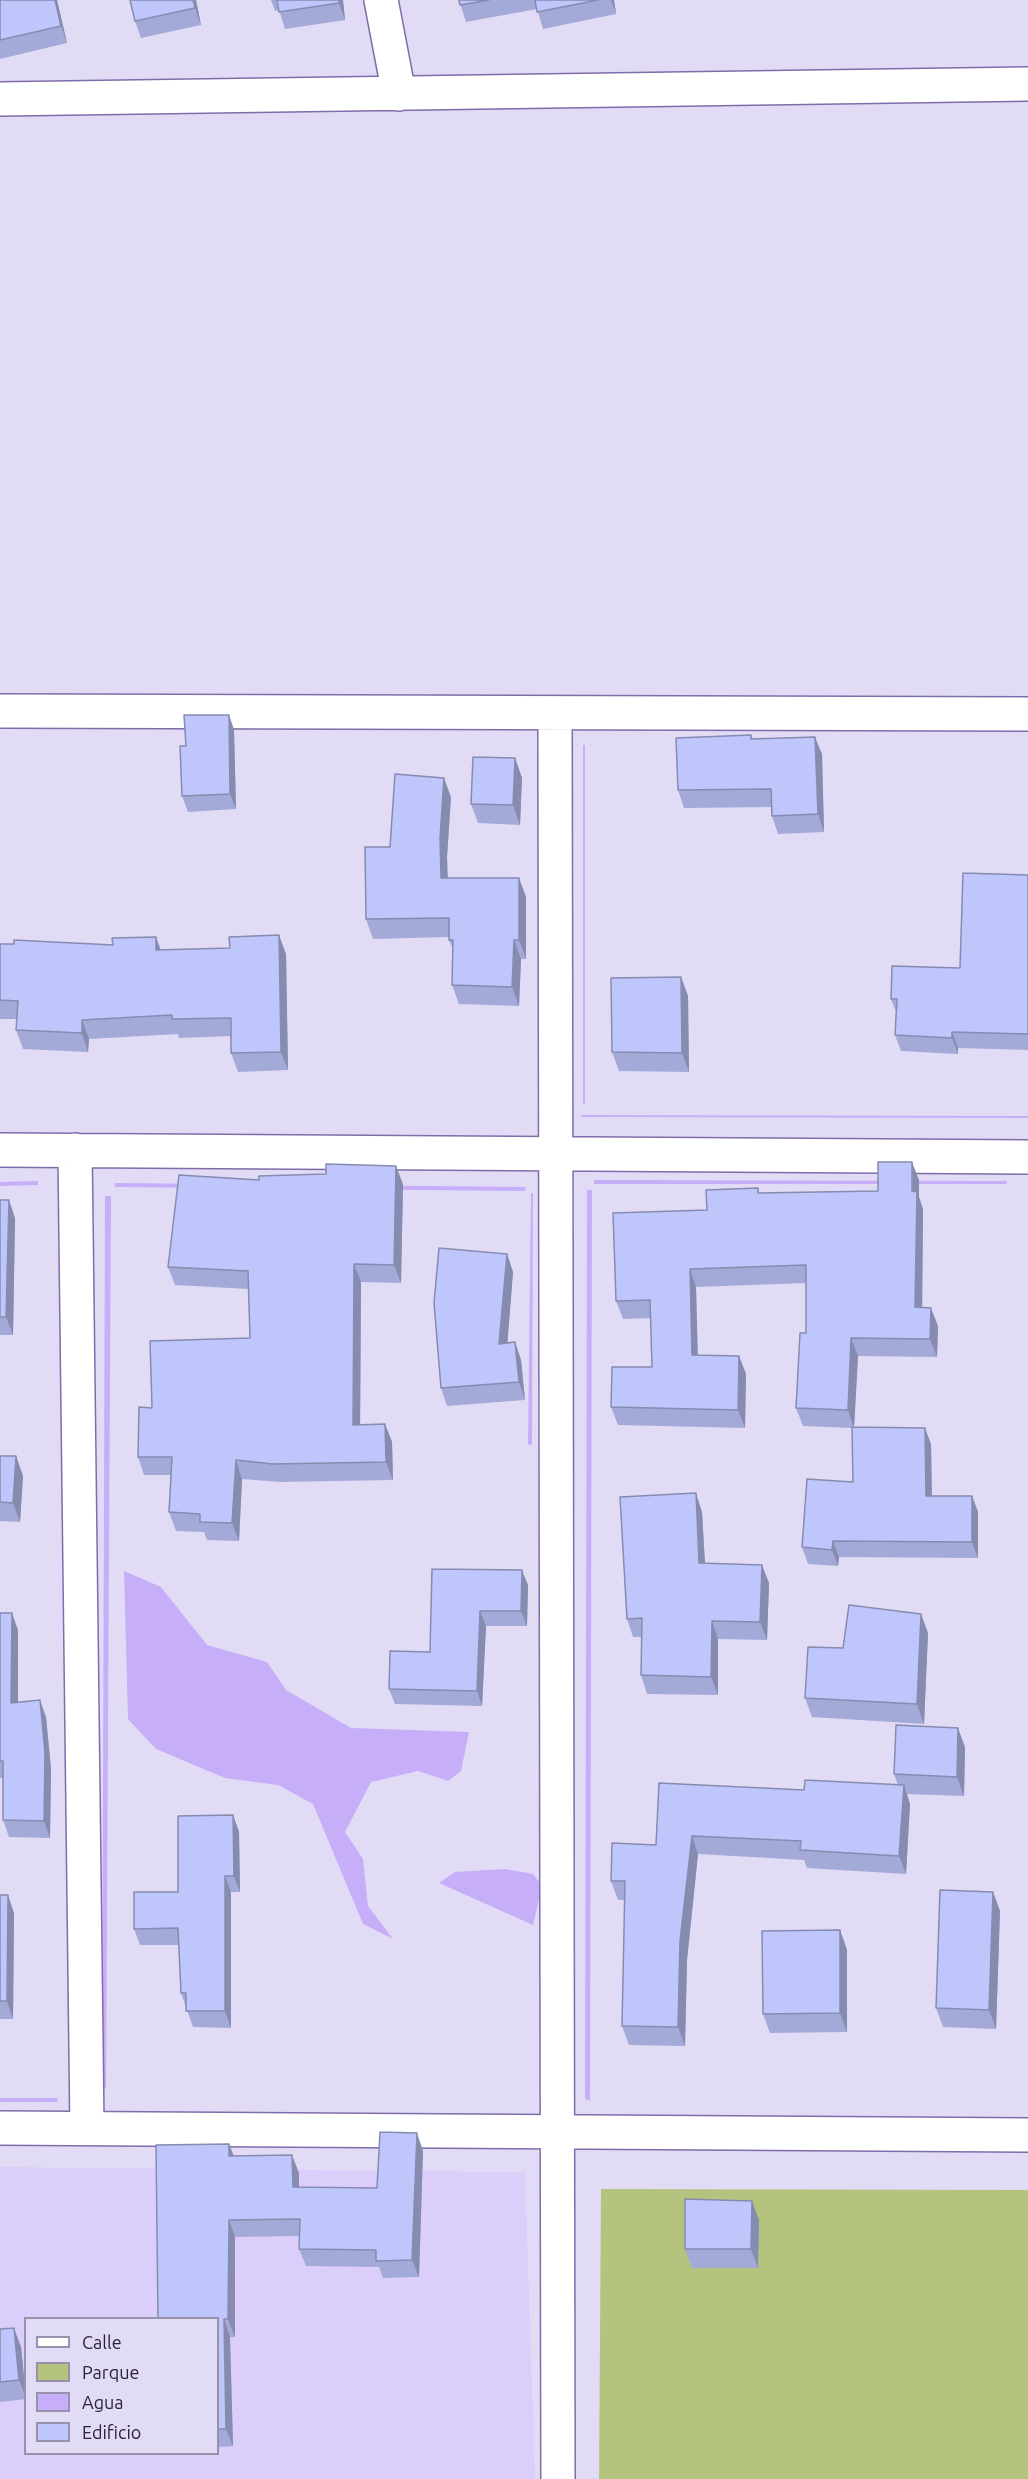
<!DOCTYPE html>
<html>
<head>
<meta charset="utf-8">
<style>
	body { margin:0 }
	#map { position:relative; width:1028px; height:2479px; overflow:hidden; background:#e2dbf6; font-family:Ubuntu,sans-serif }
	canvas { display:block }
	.legend { position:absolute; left:24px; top:2317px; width:195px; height:138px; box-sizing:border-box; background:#e2dbf6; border:2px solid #9891ab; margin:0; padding:8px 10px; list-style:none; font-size:18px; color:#2a223b }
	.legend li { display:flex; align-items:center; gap:12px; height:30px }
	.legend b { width:30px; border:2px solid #9891ab }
</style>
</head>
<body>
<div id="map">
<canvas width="1028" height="2479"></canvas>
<ul class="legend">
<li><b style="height:8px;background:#fff"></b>Calle</li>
<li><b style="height:16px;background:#b4c47e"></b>Parque</li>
<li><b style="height:16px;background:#c6aef9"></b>Agua</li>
<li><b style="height:16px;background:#bfc6fb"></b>Edificio</li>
</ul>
</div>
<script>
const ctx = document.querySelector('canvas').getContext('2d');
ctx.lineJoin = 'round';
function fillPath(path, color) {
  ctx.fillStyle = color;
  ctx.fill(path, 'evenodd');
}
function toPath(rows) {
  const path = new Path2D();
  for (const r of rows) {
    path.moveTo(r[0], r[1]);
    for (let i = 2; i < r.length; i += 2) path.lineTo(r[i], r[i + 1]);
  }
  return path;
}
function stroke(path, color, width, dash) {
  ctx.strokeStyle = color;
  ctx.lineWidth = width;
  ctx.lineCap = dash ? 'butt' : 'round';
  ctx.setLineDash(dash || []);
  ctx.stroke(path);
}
const built = toPath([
	[0,2167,525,2172,535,2479,0,2479],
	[26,2318,218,2318,218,2454,26,2454]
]);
const green = toPath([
	[601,2189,1028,2190,1028,2479,599,2479]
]);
const water = toPath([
	[583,745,585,745,585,1104,583,1105],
	[581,1115,1028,1116,1028,1118,581,1117],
	[594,1180,1006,1181,1007,1184,594,1184],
	[38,1181,38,1185,0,1186,0,1182],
	[115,1183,526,1187,525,1191,115,1187],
	[587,1190,592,1190,590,2101,585,2099],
	[531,1193,533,1193,532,1445,528,1444],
	[105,1196,111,1196,106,2088,102,2087],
	[124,1571,161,1587,207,1645,267,1662,286,1690,351,1728,469,1732,461,1771,448,1781,418,1771,371,1782,345,1832,363,1859,368,1906,393,1939,363,1924,313,1804,278,1785,225,1778,156,1749,128,1719],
	[505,1869,533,1874,542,1886,533,1925,439,1883,455,1872],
	[0,2098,57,2098,58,2102,0,2102]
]);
const street = toPath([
	[381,0,399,94],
	[0,99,1028,84],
	[0,711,1028,714],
	[555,714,558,2479],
	[0,1150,1028,1157],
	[75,1150,87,2128],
	[0,2128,1028,2135]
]);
const wall = toPath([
	[0,0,57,0,67,43,0,59],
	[130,0,196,0,201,25,141,38,135,21],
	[271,0,343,0,345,20,285,29,279,10,275,11],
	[459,0,614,0,616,14,543,29,537,9,466,22],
	[229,715,234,730,236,809,188,812,182,796,186,746],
	[751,735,753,739,822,754,824,832,778,834,772,816,771,807,684,808,678,790],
	[515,758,522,778,520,825,478,823,471,804],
	[451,797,447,857,448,878,519,878,526,897,526,959,521,959,519,1006,459,1004,452,985,453,950,449,940,449,937,373,939,366,919,390,847],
	[1028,875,1028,1050,958,1048,958,1054,901,1051,895,1035,896,1012,891,999,960,968],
	[156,937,161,950,286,954,288,1070,238,1072,231,1053,231,1036,179,1038,178,1034,89,1039,88,1052,23,1049,16,1030,17,1019,0,1019,0,944,113,945],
	[681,977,688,996,689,1072,619,1071,612,1052],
	[259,1180,403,1184,401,1283,361,1282,360,1424,385,1424,392,1442,393,1480,280,1482,242,1479,239,1541,207,1540,204,1532,176,1531,169,1512,171,1475,144,1475,138,1457,152,1408,250,1338,248,1289,175,1285,168,1267],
	[919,1180,919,1197,923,1209,922,1308,938,1326,937,1357,858,1356,854,1427,931,1444,932,1496,972,1496,978,1512,978,1558,839,1557,838,1566,808,1564,802,1547,853,1482,852,1428,803,1426,796,1408,806,1333,806,1283,696,1287,698,1355,739,1356,746,1374,745,1428,618,1425,611,1407,652,1367,651,1318,623,1319,616,1301,707,1210,758,1188,759,1193,878,1191],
	[0,1200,15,1218,13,1335,0,1335],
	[507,1254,513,1272,507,1343,515,1342,521,1360,525,1400,447,1406,441,1388],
	[0,1456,16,1456,23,1476,20,1522,0,1521],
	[702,1512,705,1563,769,1583,767,1640,718,1639,718,1695,647,1694,641,1675,642,1637,633,1637,627,1619],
	[432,1569,528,1585,527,1626,486,1626,482,1706,395,1704,389,1689,430,1652],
	[0,1613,18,1630,18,1702,46,1717,51,1769,50,1838,9,1837,3,1820,3,1778,0,1778],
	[921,1614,928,1633,924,1724,812,1717,805,1698,843,1648],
	[965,1747,964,1796,907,1794,910,1804,906,1874,807,1868,804,1860,698,1854,687,1960,685,2046,629,2045,622,2026,625,1900,618,1900,611,1881,656,1845,804,1790,898,1785,894,1774],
	[233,1815,239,1832,240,1892,231,1892,231,2028,193,2027,181,1993,179,1945,140,1945,134,1929,178,1892],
	[993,1892,1000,1911,996,2029,943,2027,936,2008],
	[0,1895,14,1913,13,2019,0,2019],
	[840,1930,847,1950,847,2032,770,2033,763,2014],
	[229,2144,234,2156,299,2173,299,2187,377,2188,423,2151,419,2277,383,2278,379,2267,306,2266,299,2249,299,2236,235,2237,235,2337,230,2337,233,2446,218,2447,218,2319],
	[759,2220,758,2268,692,2268,685,2249],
	[0,2329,21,2347,26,2399,0,2402]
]);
const shadedWall = toPath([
	[55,0,57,0,67,43,61,26],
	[193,0,196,0,201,25,195,8],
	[339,0,343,0,345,20,339,3],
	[611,0,614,0,616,14],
	[229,715,234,730,236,809,230,794],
	[815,737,822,754,824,832,818,814],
	[515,758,522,778,520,825,513,805],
	[444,778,451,797,447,857,448,897,441,878,440,838],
	[519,878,526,897,526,959,519,940],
	[279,935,286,954,288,1070,281,1052],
	[156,937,162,955,156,950],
	[514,940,521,959,519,1006,512,987],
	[681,977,688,996,689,1072,682,1053],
	[82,1020,89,1039,88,1052,82,1033],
	[952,1032,958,1048,958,1054,952,1038],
	[912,1162,919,1180,919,1197,923,1209,922,1325,915,1307],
	[396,1166,403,1184,401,1283,394,1265],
	[9,1200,15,1218,13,1335,6,1317],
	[507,1254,513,1272,506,1362,499,1344],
	[354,1264,361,1282,360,1443,353,1425],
	[690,1269,696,1287,698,1373,692,1355],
	[931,1308,938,1326,937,1357,930,1339],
	[851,1338,858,1356,854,1428,848,1410],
	[515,1342,521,1360,525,1400,519,1382],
	[739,1356,746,1374,745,1428,738,1410],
	[385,1424,392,1442,393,1480,386,1462],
	[925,1428,931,1444,932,1512,926,1496],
	[16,1456,23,1476,20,1522,13,1503],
	[236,1460,242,1479,239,1541,232,1523],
	[696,1493,702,1512,706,1582,699,1563],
	[972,1496,978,1512,978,1558,972,1542],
	[833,1541,839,1557,838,1566,832,1550],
	[762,1565,769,1583,767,1640,760,1622],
	[522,1570,528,1585,527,1626,521,1611],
	[480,1611,486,1626,482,1706,477,1691],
	[12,1613,18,1630,18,1720,11,1703],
	[921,1614,928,1633,924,1724,917,1704],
	[712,1621,718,1639,718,1695,711,1677],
	[40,1700,46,1717,51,1769,50,1838,44,1821],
	[958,1728,965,1747,964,1796,957,1777],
	[904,1785,910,1804,906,1874,899,1856],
	[233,1815,239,1832,240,1892,234,1876],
	[692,1836,698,1854,687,1960,685,2046,678,2027,680,1941],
	[225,1876,231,1892,231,2028,225,2011],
	[993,1892,1000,1911,996,2029,989,2010],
	[8,1895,14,1913,13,2019,7,2001],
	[840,1930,847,1950,847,2032,840,2013],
	[417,2133,423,2151,419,2277,412,2260],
	[229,2144,236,2162,229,2156],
	[292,2155,299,2173,299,2204,293,2187],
	[752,2201,759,2220,758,2268,751,2249],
	[229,2220,235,2237,235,2337,228,2319],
	[224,2319,230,2337,233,2446,226,2429],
	[14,2328,21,2347,26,2397,19,2380]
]);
const building = toPath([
	[0,0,55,0,61,26,0,40,0,0],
	[130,0,193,0,195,8,135,21,130,0],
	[277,0,339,0,339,3,279,12,277,0],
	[459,0,489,0,460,5,459,0],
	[535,0,598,0,537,12,535,0],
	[184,715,229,715,230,794,182,796,180,746,186,746,184,715],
	[751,735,751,739,815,737,818,814,772,816,771,789,678,790,676,738,751,735],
	[473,757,515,758,513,805,471,804,473,757],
	[395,774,444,778,440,838,441,878,519,878,519,940,514,940,512,987,452,985,453,940,449,940,449,918,366,919,365,847,390,847,395,774],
	[963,873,1028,875,1028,1034,952,1032,952,1038,895,1035,897,999,891,999,892,966,960,968,963,873],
	[279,935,281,1052,231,1053,231,1018,172,1019,172,1015,82,1020,82,1033,16,1030,18,1001,0,1000,0,944,14,944,14,940,113,945,112,938,156,937,156,950,230,948,229,937,279,935],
	[681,977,682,1053,612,1052,611,978,681,977],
	[878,1162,912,1162,912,1191,917,1192,915,1307,931,1308,930,1339,851,1338,848,1410,796,1408,800,1333,806,1333,806,1265,690,1269,692,1355,739,1356,738,1410,611,1407,612,1367,652,1367,650,1300,616,1301,613,1213,707,1210,706,1190,758,1188,758,1193,878,1191,878,1162],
	[326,1164,396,1166,394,1265,354,1264,353,1425,385,1424,386,1462,273,1464,236,1460,232,1523,200,1522,200,1514,169,1512,172,1457,138,1457,139,1407,152,1408,150,1341,250,1338,248,1271,168,1267,179,1175,259,1180,259,1176,326,1174,326,1164],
	[0,1200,9,1200,6,1317,0,1317,0,1200],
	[439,1248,507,1254,499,1344,515,1342,519,1382,441,1388,434,1303,439,1248],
	[852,1427,925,1428,926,1496,972,1496,972,1542,833,1541,832,1550,802,1547,807,1479,853,1482,852,1427],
	[0,1456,16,1456,13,1503,0,1502,0,1456],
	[696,1493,699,1563,762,1565,760,1622,712,1621,711,1677,641,1675,642,1618,627,1619,620,1497,696,1493],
	[432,1569,522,1570,521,1611,480,1611,477,1691,389,1689,390,1651,430,1652,432,1569],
	[849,1605,921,1614,917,1704,805,1698,808,1647,843,1648,849,1605],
	[0,1613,12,1613,11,1703,40,1700,45,1753,44,1821,3,1820,3,1761,0,1761,0,1613],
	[896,1725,958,1728,957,1777,894,1774,896,1725],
	[805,1780,904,1785,899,1856,800,1850,801,1841,692,1836,680,1941,678,2027,622,2026,625,1881,611,1881,612,1843,656,1845,659,1783,804,1790,805,1780],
	[233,1815,234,1876,225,1876,225,2011,186,2011,186,1993,181,1993,178,1928,134,1929,134,1892,178,1892,178,1816,233,1815],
	[940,1890,993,1892,989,2010,936,2008,940,1890],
	[0,1895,8,1895,7,2001,0,2001,0,1895],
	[840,1930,840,2013,763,2014,762,1931,840,1930],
	[380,2132,417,2133,412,2260,376,2261,376,2250,299,2249,300,2219,229,2220,228,2319,224,2319,226,2429,218,2429,218,2319,158,2319,156,2145,229,2144,229,2156,292,2155,293,2187,377,2188,380,2132],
	[685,2199,752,2201,751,2249,685,2249,685,2199],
	[14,2328,19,2380,0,2382,0,2329,14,2328]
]);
fillPath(built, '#dccefb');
fillPath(green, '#b4c47e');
fillPath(water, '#c6aef9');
stroke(street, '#806ca9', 36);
stroke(street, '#fff', 33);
fillPath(wall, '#a4aad8');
fillPath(shadedWall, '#868bb0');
fillPath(building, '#bfc6fb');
stroke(building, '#868bb0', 1.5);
</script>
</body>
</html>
